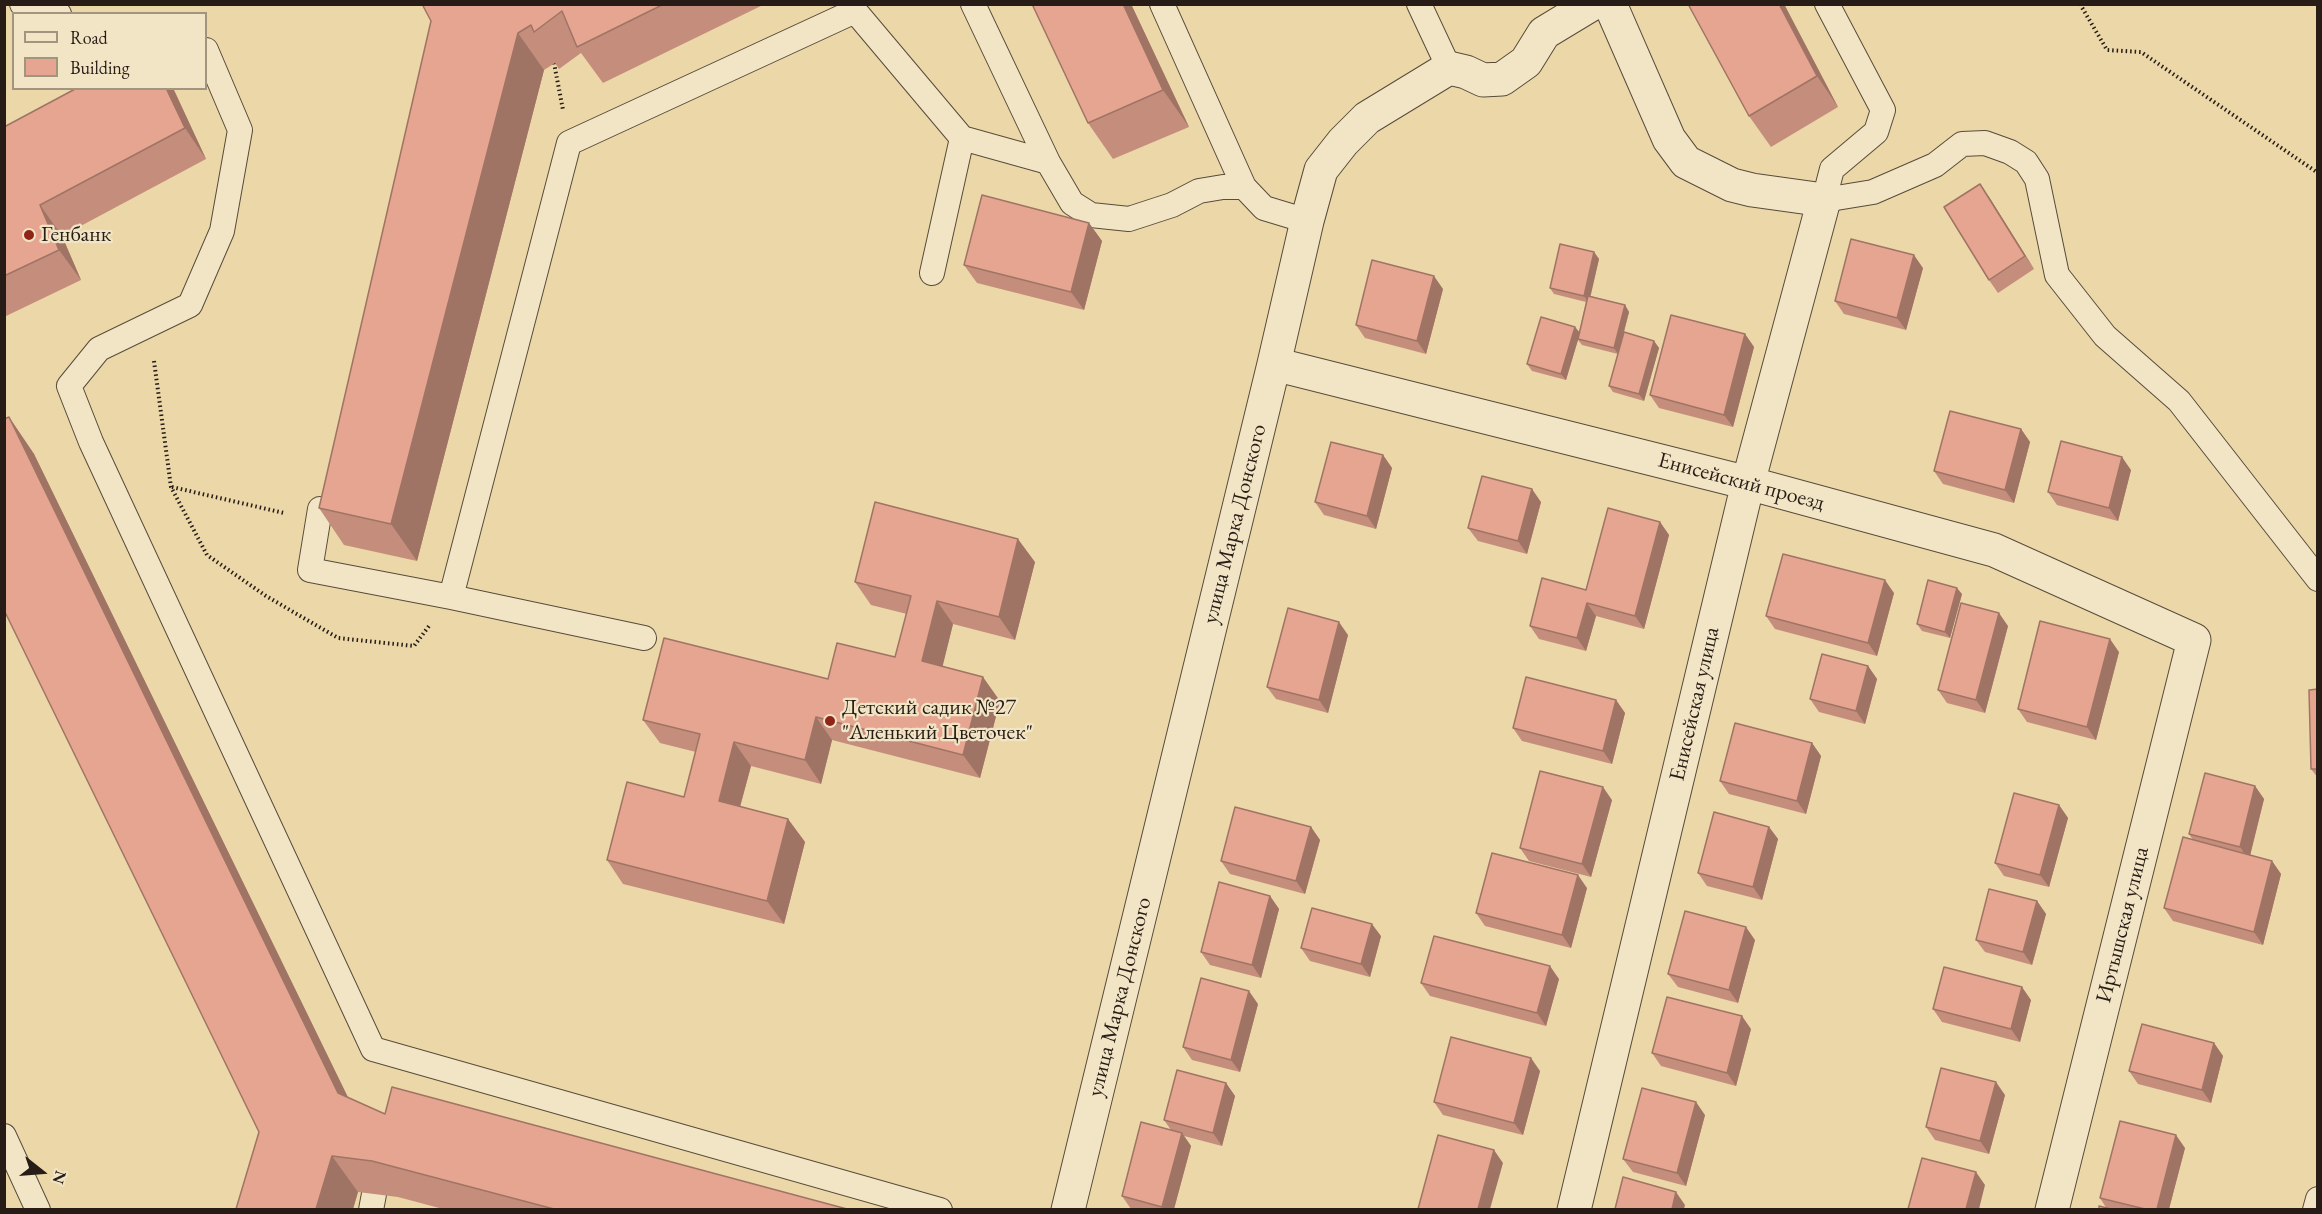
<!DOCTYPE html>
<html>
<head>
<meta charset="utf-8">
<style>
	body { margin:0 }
	#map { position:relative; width:2322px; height:1214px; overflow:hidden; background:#ebd7a8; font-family:"EB Garamond",serif }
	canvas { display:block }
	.frame { position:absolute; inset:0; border:6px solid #271d16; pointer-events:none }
	.legend { position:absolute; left:12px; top:12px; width:195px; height:78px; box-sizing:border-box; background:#f2e5c6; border:2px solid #a19580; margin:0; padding:8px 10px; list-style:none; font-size:18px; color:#271d16 }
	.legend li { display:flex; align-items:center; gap:12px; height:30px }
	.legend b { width:30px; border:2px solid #a19580 }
	.north { position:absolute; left:12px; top:1142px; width:60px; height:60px; -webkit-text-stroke:4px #f2e5c6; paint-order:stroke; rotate:107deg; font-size:16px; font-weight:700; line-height:24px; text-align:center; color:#271d16 }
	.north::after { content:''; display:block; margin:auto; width:21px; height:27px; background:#271d16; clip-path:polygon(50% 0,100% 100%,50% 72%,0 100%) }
</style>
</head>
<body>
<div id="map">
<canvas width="2322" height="1214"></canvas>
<div class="frame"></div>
<ul class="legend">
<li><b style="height:8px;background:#f2e5c6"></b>Road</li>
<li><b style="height:16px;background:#e5a590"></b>Building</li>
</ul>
<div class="north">N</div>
</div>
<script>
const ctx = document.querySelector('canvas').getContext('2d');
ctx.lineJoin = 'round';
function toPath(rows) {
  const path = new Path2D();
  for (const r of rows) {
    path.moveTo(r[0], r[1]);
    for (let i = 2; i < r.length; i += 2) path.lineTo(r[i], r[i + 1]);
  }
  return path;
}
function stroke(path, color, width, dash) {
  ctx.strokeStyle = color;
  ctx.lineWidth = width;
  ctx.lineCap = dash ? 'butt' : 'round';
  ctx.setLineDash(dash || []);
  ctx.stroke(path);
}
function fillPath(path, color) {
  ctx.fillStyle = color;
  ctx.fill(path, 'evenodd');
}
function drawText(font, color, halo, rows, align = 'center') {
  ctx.font = font + ' "EB Garamond",serif';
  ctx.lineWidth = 4.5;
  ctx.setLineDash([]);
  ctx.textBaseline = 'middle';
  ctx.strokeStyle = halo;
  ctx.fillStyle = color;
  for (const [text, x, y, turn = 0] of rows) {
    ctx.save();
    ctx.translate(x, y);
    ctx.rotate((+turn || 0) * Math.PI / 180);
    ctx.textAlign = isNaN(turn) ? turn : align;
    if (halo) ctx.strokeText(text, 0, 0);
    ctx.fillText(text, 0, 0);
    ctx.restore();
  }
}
const path = toPath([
	[2080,4,2107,50,2141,52,2318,173],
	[554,63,563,110],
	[154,361,171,487,207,555,266,596,338,638,414,646,429,626],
	[172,487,284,513]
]);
const service = toPath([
	[22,4,59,14],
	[973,4,1048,162,1072,203,1091,215,1129,219,1172,205,1199,191,1223,187,1244,187,1264,208,1307,221],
	[1162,4,1244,187],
	[1419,4,1449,68],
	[1827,4,1883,110,1876,132,1832,169,1824,200,1873,192,1935,165,1962,144,1985,143,2010,152,2026,162,2037,179,2057,275,2105,336,2179,401,2318,579],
	[206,50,240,130,222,231,190,305,99,349,69,386,91,442,373,1049,940,1210],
	[932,273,962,138,1048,162],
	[320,509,310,570,451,597,644,638],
	[451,597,569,143,855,11,962,138],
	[4,1136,38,1210],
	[371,1210,374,1194],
	[2315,1210,2318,1199]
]);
const minor = toPath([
	[1274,364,1748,483,1994,550,2194,640,2052,1210],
	[1068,1210,1274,364,1307,221,1321,170,1343,142,1367,118,1449,68,1466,72,1483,80,1502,79,1526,62,1544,33,1592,4],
	[1574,1210,1748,483,1824,200,1752,190,1732,185,1686,162,1669,139,1610,4]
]);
const wall = toPath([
	[422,4,765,4,603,83,581,53,559,69,555,63,544,70,417,561,344,545,319,508,431,21],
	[1131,4,1189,127,1113,159,1088,123],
	[1688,4,1784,4,1838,107,1771,147,1749,116],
	[173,88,206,159,62,236,81,280,4,317,4,127],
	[1989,197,2034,269,1998,293,1989,280],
	[1089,223,1102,241,1084,310,977,283,964,265],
	[1594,252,1599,259,1590,296,1625,305,1629,312,1624,332,1654,341,1659,348,1644,401,1613,392,1609,386,1618,354,1582,345,1578,340,1566,380,1532,371,1527,364,1575,327,1579,332,1586,302,1554,294,1550,288],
	[1923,268,1906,330,1844,314,1835,301],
	[1443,289,1426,354,1365,338,1356,325],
	[1745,334,1754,347,1733,427,1659,408,1650,395],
	[9,417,34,454,348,1098,385,1114,847,1209,443,1209,398,1197,358,1192,353,1209,236,1209,259,1132],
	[2021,429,2030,442,2014,503,1943,484,1934,471],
	[1383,455,1392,468,1376,529,1324,515,1315,502],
	[2131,470,2118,521,2057,505,2048,492],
	[1541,502,1527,554,1478,541,1468,528],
	[1660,522,1669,535,1644,629,1596,616,1586,651,1539,639,1530,626,1586,590],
	[1035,562,1015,640,953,624,942,667,1000,701,980,778,832,740,821,784,751,766,740,807,788,819,805,842,784,924,623,884,607,860,684,797,696,752,660,743,643,720,828,679,895,657,907,614,871,605,855,582],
	[1894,593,1877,656,1775,629,1766,616],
	[1962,594,1950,638,1922,631,1917,624],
	[2008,626,1985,713,1947,703,1938,690],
	[1348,635,1328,713,1276,699,1267,687],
	[2119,652,2096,740,2027,722,2018,709],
	[1868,666,1877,679,1865,724,1819,712,1810,699],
	[2318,689,2318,778,2311,769],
	[1616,700,1625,713,1612,764,1522,741,1513,728],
	[1812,743,1821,756,1806,814,1729,794,1720,781],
	[2255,786,2264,799,2250,855,2272,861,2281,874,2263,945,2173,921,2164,908,2193,840,2189,834],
	[1612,800,1591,877,1529,861,1520,848],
	[2059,805,2068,818,2049,887,2004,876,1995,863],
	[1311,827,1320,840,1305,894,1230,874,1221,861],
	[1769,827,1778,839,1762,900,1707,886,1698,873],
	[1587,888,1571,948,1485,926,1476,913],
	[1270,896,1279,909,1261,978,1210,965,1201,952],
	[2037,901,2046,914,2032,965,1985,952,1976,940],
	[1381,936,1370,977,1310,961,1301,948],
	[1755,940,1738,1003,1678,987,1668,974],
	[1559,979,1546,1026,1430,996,1421,983],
	[2031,1000,2020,1042,1942,1022,1933,1009],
	[1258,1004,1240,1072,1192,1060,1183,1047],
	[1751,1029,1736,1086,1661,1066,1652,1053],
	[2214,1043,2223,1056,2211,1103,2138,1084,2129,1071],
	[1540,1071,1523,1135,1443,1115,1434,1102],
	[1226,1083,1235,1096,1222,1146,1184,1136,1191,1146,1174,1209,1131,1209,1122,1196,1171,1130,1164,1120],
	[2005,1095,1989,1154,1935,1140,1926,1127],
	[1705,1115,1686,1186,1633,1172,1623,1159],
	[2185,1148,2169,1209,2099,1209,2107,1209,2100,1198]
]);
const shadedWall = toPath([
	[1123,4,1131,4,1189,127,1163,90],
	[1779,4,1784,4,1838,107,1817,76],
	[518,33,544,70,417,561,391,524],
	[166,88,173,88,206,159,185,128],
	[1980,184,1989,197,2034,269,2025,256],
	[40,205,62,236,81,280,59,250],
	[1089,223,1102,241,1084,310,1071,292],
	[1594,252,1599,259,1589,303,1584,296],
	[1914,255,1923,268,1906,330,1897,318],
	[1434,276,1443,289,1426,354,1417,341],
	[1625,305,1629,312,1618,354,1614,348],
	[1575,327,1580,333,1566,380,1561,374],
	[1745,334,1754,347,1733,427,1724,415],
	[1654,341,1659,348,1644,401,1639,394],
	[9,417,34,454,364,1130,338,1093],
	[2021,429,2030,442,2014,503,2005,490],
	[1383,455,1392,468,1376,529,1367,516],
	[2122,457,2131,470,2118,521,2109,508],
	[1532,489,1541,502,1527,554,1518,541],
	[1660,522,1669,535,1644,629,1635,616],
	[1018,539,1035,562,1015,640,999,617],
	[1885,580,1894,593,1877,656,1868,643],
	[1957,588,1962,594,1950,638,1945,632],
	[937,601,953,624,938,685,922,661],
	[1587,603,1596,616,1586,651,1577,638],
	[1999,613,2008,626,1985,713,1976,700],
	[1339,622,1348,635,1328,713,1319,700],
	[2110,639,2119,652,2096,740,2087,727],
	[1868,666,1877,679,1865,724,1856,711],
	[983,677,1000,701,980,778,963,755],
	[1616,700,1625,713,1612,764,1603,751],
	[816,717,832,740,821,784,805,760],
	[734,742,751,766,735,825,719,801],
	[1812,743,1821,756,1806,814,1797,801],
	[2255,786,2264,799,2249,860,2240,847],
	[1603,787,1612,800,1591,877,1582,864],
	[2059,805,2068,818,2049,887,2040,875],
	[788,819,805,842,784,924,767,901],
	[1311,827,1320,840,1305,894,1296,881],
	[1769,827,1778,839,1762,900,1753,887],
	[2272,861,2281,874,2263,945,2254,932],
	[1578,875,1587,888,1571,948,1562,935],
	[1270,896,1279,909,1261,978,1252,965],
	[2037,901,2046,914,2032,965,2023,952],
	[1372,924,1381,936,1370,977,1361,964],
	[1746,927,1755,940,1738,1003,1729,990],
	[1550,966,1559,979,1546,1026,1537,1013],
	[2022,987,2031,1000,2020,1042,2011,1029],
	[1249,991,1258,1004,1240,1072,1231,1060],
	[1742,1016,1751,1029,1736,1086,1727,1073],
	[2214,1043,2223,1056,2211,1103,2202,1090],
	[1531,1058,1540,1071,1523,1135,1514,1123],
	[1996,1082,2005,1095,1989,1154,1980,1141],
	[1226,1083,1235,1096,1222,1146,1213,1133],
	[1696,1102,1705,1115,1686,1186,1677,1173],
	[1182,1133,1191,1146,1174,1209,1164,1209,1162,1207],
	[2176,1135,2185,1148,2169,1209,2157,1209],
	[1494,1150,1503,1163,1490,1209,1478,1209],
	[332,1156,358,1192,353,1209,316,1209],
	[1976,1172,1985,1185,1979,1209,1966,1209],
	[1676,1192,1685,1205,1684,1209,1672,1209]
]);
const building = toPath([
	[422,4,664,4,577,47,562,11,534,32,531,25,518,33,391,524,319,508,431,21,422,4],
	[1032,4,1123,4,1163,90,1088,123,1032,4],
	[1688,4,1779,4,1817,76,1749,116,1688,4],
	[77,88,166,88,185,128,40,205,59,250,4,276,4,127,77,88],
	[1980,184,2025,256,1989,280,1944,207,1980,184],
	[982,195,1089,223,1071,292,964,265,982,195],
	[1851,239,1914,255,1897,318,1835,301,1851,239],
	[1560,244,1594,252,1584,296,1550,288,1560,244],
	[1372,260,1434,276,1417,341,1356,325,1372,260],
	[1588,296,1625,305,1614,348,1578,339,1588,296],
	[1671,315,1745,334,1724,415,1650,395,1671,315],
	[1541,317,1575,327,1561,374,1527,364,1541,317],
	[1624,332,1654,341,1639,394,1609,386,1624,332],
	[1950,411,2021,429,2005,490,1934,471,1950,411],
	[9,417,338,1093,385,1114,392,1087,847,1209,554,1209,372,1161,332,1156,316,1209,236,1209,259,1132,4,610,4,419,9,417],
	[2061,441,2122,457,2109,508,2048,492,2061,441],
	[1331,442,1383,455,1367,516,1315,502,1331,442],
	[1482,476,1532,489,1518,541,1468,528,1482,476],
	[875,502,1018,539,999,617,937,601,922,661,983,677,963,755,816,717,805,760,734,742,719,801,788,819,767,901,607,860,627,782,684,797,700,734,643,720,664,638,828,679,837,643,895,657,911,596,855,582,875,502],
	[1608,508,1660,522,1635,616,1587,603,1577,638,1530,626,1542,578,1586,590,1608,508],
	[1783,554,1885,580,1868,643,1766,616,1783,554],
	[1928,580,1957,588,1945,632,1917,624,1928,580],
	[1961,603,1999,613,1976,700,1938,690,1961,603],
	[1288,608,1339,622,1319,700,1267,687,1288,608],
	[2040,621,2110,639,2087,727,2018,709,2040,621],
	[1822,654,1868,666,1856,711,1810,699,1822,654],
	[1526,677,1616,700,1603,751,1513,728,1526,677],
	[2318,689,2318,769,2311,769,2309,690,2318,689],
	[1735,723,1812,743,1797,801,1720,781,1735,723],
	[1540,771,1603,787,1582,864,1520,848,1540,771],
	[2205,773,2255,786,2240,847,2189,834,2205,773],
	[2014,793,2059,805,2040,875,1995,863,2014,793],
	[1235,807,1311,827,1296,881,1221,861,1235,807],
	[1714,812,1769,827,1753,887,1698,873,1714,812],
	[2183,837,2272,861,2254,932,2164,908,2183,837],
	[1492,853,1578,875,1562,935,1476,913,1492,853],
	[1219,882,1270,896,1252,965,1201,952,1219,882],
	[1989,889,2037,901,2023,952,1976,940,1989,889],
	[1312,908,1372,924,1361,964,1301,948,1312,908],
	[1685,911,1746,927,1729,990,1668,974,1685,911],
	[1434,936,1550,966,1537,1013,1421,983,1434,936],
	[1944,967,2022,987,2011,1029,1933,1009,1944,967],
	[1201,978,1249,991,1231,1060,1183,1047,1201,978],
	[1667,997,1742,1016,1727,1073,1652,1053,1667,997],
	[2142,1024,2214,1043,2202,1090,2129,1071,2142,1024],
	[1451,1037,1531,1058,1514,1123,1434,1102,1451,1037],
	[1941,1068,1996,1082,1980,1141,1926,1127,1941,1068],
	[1177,1070,1226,1083,1213,1133,1164,1120,1177,1070],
	[1642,1088,1696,1102,1677,1173,1623,1159,1642,1088],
	[2120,1121,2176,1135,2157,1209,2145,1209,2100,1198,2120,1121],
	[1141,1122,1182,1133,1162,1207,1122,1196,1141,1122],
	[1438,1135,1494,1150,1478,1209,1418,1209,1438,1135],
	[1922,1158,1976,1172,1966,1209,1908,1209,1922,1158],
	[1623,1177,1676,1192,1672,1209,1615,1209,1623,1177],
	[2099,1206,2111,1209,2099,1209,2099,1206]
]);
const markers = [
	[29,235,6,"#8f2418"],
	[830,721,6,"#8f2418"]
];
const poiNames = [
	["Генбанк",41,235],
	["Детский садик №27",842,708],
	["\"Аленький Цветочек\"",842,733]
];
const streetNames = [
	["Енисейский проезд",1741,482,15],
	["улица Марка Донского",1235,524,-76],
	["Енисейская улица",1695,704,-77],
	["Иртышская улица",2123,925,-76],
	["улица Марка Донского",1120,997,-76]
];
stroke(service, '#584c3a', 26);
stroke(minor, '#584c3a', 35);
stroke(path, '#271d16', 4, [1.5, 3]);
stroke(service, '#f2e5c6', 24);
stroke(minor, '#f2e5c6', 33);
fillPath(wall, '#c58e7c');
fillPath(shadedWall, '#a07465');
fillPath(building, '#e5a590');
stroke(building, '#a07465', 1.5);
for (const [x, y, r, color] of markers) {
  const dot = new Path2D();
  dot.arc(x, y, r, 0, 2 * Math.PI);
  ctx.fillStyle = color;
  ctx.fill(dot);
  stroke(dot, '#f2e5c6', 2);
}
drawText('22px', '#271d16', '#f2e5c6', poiNames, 'left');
drawText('22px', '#271d16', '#f2e5c6', streetNames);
</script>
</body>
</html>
